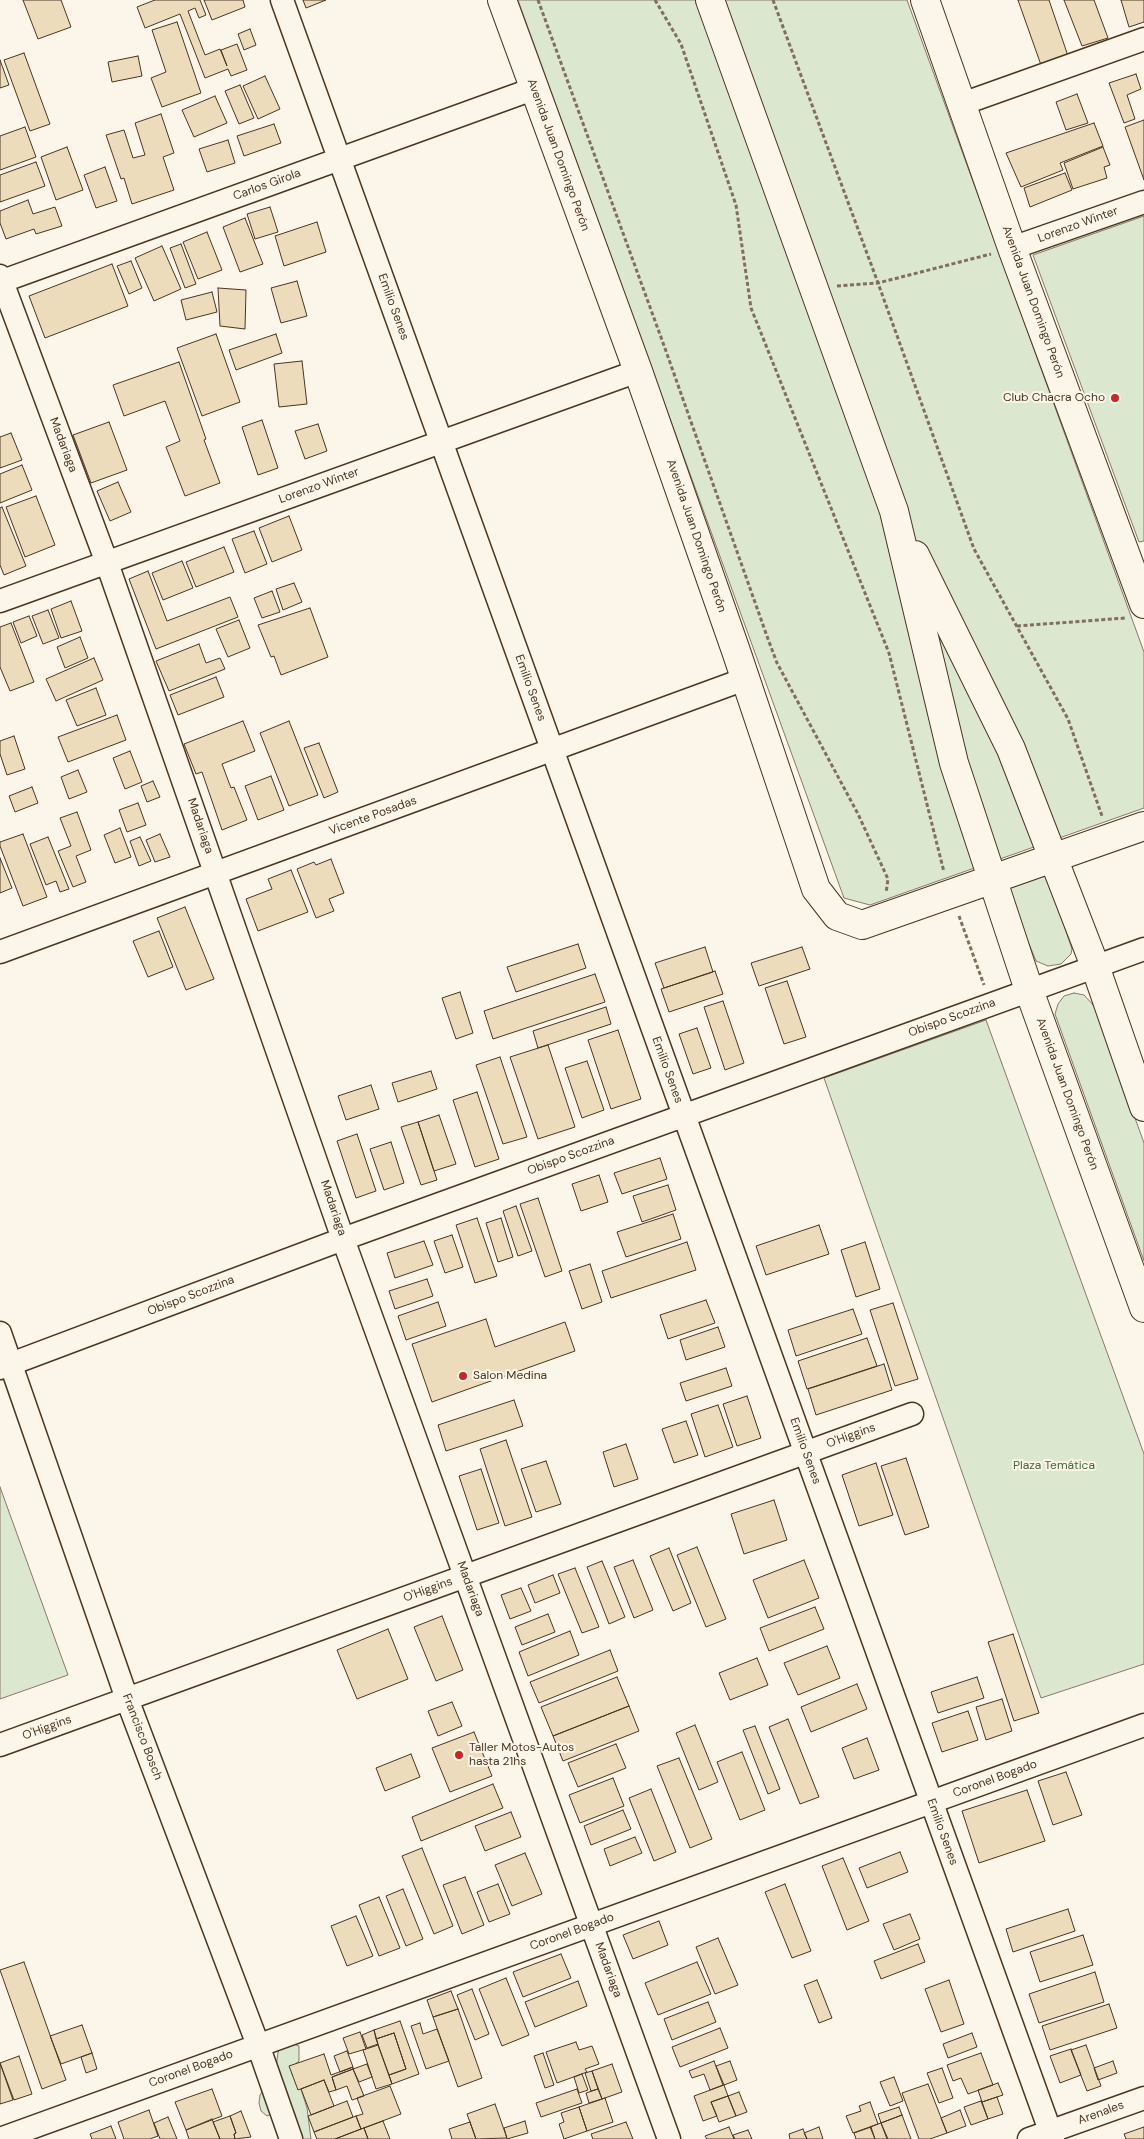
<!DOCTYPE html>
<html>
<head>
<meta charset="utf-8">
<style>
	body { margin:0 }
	canvas { display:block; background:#fbf6e9 }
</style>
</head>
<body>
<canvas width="1144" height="2139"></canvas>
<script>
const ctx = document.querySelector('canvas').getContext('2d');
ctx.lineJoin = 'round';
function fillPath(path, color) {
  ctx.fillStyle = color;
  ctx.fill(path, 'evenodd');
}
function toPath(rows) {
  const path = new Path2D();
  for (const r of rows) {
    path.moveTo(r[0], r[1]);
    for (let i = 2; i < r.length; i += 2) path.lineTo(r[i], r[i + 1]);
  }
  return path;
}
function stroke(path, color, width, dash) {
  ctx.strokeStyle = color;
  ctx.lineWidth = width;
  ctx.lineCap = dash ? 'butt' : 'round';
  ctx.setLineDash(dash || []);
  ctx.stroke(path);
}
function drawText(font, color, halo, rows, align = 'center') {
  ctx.font = font + ' "DM Sans",sans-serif';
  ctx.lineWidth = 4;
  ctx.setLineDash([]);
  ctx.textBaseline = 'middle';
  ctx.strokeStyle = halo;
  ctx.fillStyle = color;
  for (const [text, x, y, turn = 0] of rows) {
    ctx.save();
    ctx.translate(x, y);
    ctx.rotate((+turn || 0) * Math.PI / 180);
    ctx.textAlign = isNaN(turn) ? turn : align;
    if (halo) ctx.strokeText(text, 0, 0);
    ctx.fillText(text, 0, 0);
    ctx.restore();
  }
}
const green = toPath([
	[518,0,907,0,1144,652,1144,808,870,905,844,898,518,0],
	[1144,216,1144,541,1139,542,1033,255,1144,216],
	[1044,873,1048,878,1072,949,1071,954,1061,964,1048,966,1036,961,1010,897,1010,887,1044,873],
	[1074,993,1084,995,1095,1007,1144,1143,1144,1261,1055,1014,1058,1004,1064,996,1074,993],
	[986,1020,1144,1454,1144,1664,1041,1698,824,1078,986,1020],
	[0,1487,68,1675,0,1699,0,1487],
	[291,2043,299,2046,299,2061,293,2066,292,2074,301,2089,307,2108,311,2139,290,2139,273,2113,267,2116,261,2111,259,2103,260,2095,276,2068,278,2052,283,2046,291,2043]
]);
const building = toPath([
	[23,0,61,0,71,27,38,39,23,0],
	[155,0,200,0,206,15,199,18,195,8,188,11,205,55,220,49,227,66,221,50,237,44,247,70,231,76,228,69,205,78,180,14,145,28,137,7,155,0],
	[204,0,243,0,245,7,212,20,204,0],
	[303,0,326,0,306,8,303,0],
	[1018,0,1049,0,1068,56,1041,65,1018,0],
	[1064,0,1094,0,1108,38,1082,46,1064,0],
	[1121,0,1144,0,1144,22,1129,27,1121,0],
	[177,22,201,93,162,107,151,78,166,72,152,30,177,22],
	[250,29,256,45,244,50,238,34,250,29],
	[24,53,50,124,30,131,4,60,24,53],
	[138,56,142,76,112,82,108,62,138,56],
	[0,60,9,85,0,88,0,60],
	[1136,74,1141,89,1127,95,1135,119,1124,123,1109,83,1136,74],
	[265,76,280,109,258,119,243,86,265,76],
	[240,85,254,118,239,124,225,91,240,85],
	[1077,94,1088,123,1066,130,1056,102,1077,94],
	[215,96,227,123,194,137,182,110,215,96],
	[161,114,174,153,163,157,174,190,132,204,124,178,121,179,106,135,124,130,133,158,145,155,135,123,161,114],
	[1144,120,1144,180,1125,127,1144,120],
	[1094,123,1103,146,1060,163,1063,170,1021,187,1006,153,1094,123],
	[274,124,281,143,244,156,237,136,274,124],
	[25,127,36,157,0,170,0,136,25,127],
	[228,140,235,163,207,172,199,149,228,140],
	[67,147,83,190,56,200,41,157,67,147],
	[1103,147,1110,165,1104,167,1107,178,1073,189,1064,163,1103,147],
	[36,162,45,186,0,202,0,175,36,162],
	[105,167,117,201,96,208,84,175,105,167],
	[1065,173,1072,190,1030,207,1024,188,1065,173],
	[28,200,33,214,55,207,62,226,36,234,34,229,6,239,0,223,0,211,28,200],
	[270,207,278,232,255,239,247,214,270,207],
	[245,218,263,264,240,272,223,227,245,218],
	[317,222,326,252,284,266,275,236,317,222],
	[207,232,222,270,198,279,183,242,207,232],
	[181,244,196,284,185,288,170,248,181,244],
	[162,246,181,289,154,301,135,258,162,246],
	[131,261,142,288,129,294,117,266,131,261],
	[112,264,128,306,45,338,29,296,112,264],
	[297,281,307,316,281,323,271,288,297,281],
	[218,288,246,290,245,329,220,326,218,288],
	[212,292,217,312,186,320,181,300,212,292],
	[216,334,240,402,202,416,177,348,216,334],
	[276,334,282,353,236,370,229,350,276,334],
	[302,361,307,404,279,407,274,364,302,361],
	[179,362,206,439,204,440,220,483,185,496,166,447,180,441,165,401,124,416,113,385,179,362],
	[262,420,278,468,258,475,242,427,262,420],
	[109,422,127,470,91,483,73,435,109,422],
	[318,424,327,451,305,459,295,431,318,424],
	[11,433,22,460,0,468,0,437,11,433],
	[22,465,32,490,0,503,0,474,22,465],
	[118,482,131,512,110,521,97,491,118,482],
	[36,496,55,545,25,557,6,507,36,496],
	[2,507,26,566,4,575,0,565,0,508,2,507],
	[289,516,302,550,272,562,259,528,289,516],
	[254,531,267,564,245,573,232,539,254,531],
	[224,547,234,572,196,587,186,562,224,547],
	[182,561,193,588,163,600,152,573,182,561],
	[148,571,167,621,230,597,238,617,156,649,129,579,148,571],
	[294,583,302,602,283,610,276,589,294,583],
	[272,591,280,612,262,618,254,598,272,591],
	[71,601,82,631,61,638,51,609,71,601],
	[310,608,328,657,281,675,274,656,271,657,258,625,310,608],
	[48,610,59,638,43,644,32,616,48,610],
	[29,616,37,636,21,643,13,622,29,616],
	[239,620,250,648,228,657,216,629,239,620],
	[11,623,34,682,10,691,0,667,0,627,11,623],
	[80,637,88,658,65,668,57,647,80,637],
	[199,644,206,663,220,658,225,669,169,691,156,661,199,644],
	[94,658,103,680,56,701,46,679,94,658],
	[216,677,224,697,178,715,170,695,216,677],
	[96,688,106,715,77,726,66,700,96,688],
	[117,715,126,740,68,762,58,737,117,715],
	[243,721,255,751,222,764,231,788,234,787,247,820,222,830,202,772,196,774,184,744,243,721],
	[289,721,318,795,289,806,260,733,289,721],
	[14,736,25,769,7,775,0,754,0,741,14,736],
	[319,743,338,792,324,798,304,748,319,743],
	[130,751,142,782,125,789,113,758,130,751],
	[78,770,87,792,69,799,61,777,78,770],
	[271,776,284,810,258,820,245,786,271,776],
	[153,781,160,797,147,802,141,786,153,781],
	[32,787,38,803,15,812,9,796,32,787],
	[138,803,146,825,127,832,119,810,138,803],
	[77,812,91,850,76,856,86,882,73,887,58,851,71,846,60,818,77,812],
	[120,828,131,857,115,863,104,835,120,828],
	[23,834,47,897,23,906,0,846,0,842,23,834],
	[160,834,170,857,155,862,146,840,160,834],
	[48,837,69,889,60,892,56,881,46,885,30,844,48,837],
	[140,837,151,861,139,866,130,841,140,837],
	[0,858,12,888,0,893,0,858],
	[331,859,344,893,329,899,334,911,316,918,297,869,314,862,316,865,331,859],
	[291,870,308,912,258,931,246,899,272,889,268,879,291,870],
	[185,907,214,979,186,990,157,918,185,907],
	[159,931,173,967,148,977,133,941,159,931],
	[578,944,586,968,516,992,507,967,578,944],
	[705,947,713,972,664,988,655,963,705,947],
	[802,947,810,969,759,986,751,963,802,947],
	[715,971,723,994,669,1012,661,989,715,971],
	[595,974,605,1002,493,1039,484,1011,595,974],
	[787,981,806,1037,784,1044,765,988,787,981],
	[460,992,473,1033,456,1039,442,998,460,992],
	[723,1001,744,1063,725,1070,704,1007,723,1001],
	[606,1007,611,1024,538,1048,533,1031,606,1007],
	[697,1028,711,1068,693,1074,679,1034,697,1028],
	[618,1030,641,1099,611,1109,588,1040,618,1030],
	[548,1045,575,1127,538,1139,510,1057,548,1045],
	[500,1057,527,1137,503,1144,476,1065,500,1057],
	[587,1061,604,1110,582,1118,565,1068,587,1061],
	[431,1071,437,1089,398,1102,392,1083,431,1071],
	[371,1085,379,1109,346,1120,338,1096,371,1085],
	[477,1092,499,1159,475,1167,453,1100,477,1092],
	[439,1115,456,1164,434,1171,418,1122,439,1115],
	[418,1122,437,1180,421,1185,401,1127,418,1122],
	[357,1134,376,1191,356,1198,337,1141,357,1134],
	[391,1142,404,1183,384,1190,370,1149,391,1142],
	[660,1158,667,1179,622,1194,614,1173,660,1158],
	[599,1175,608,1202,581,1211,572,1184,599,1175],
	[668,1185,676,1210,642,1222,633,1196,668,1185],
	[538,1198,562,1271,545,1277,520,1204,538,1198],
	[516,1206,532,1251,518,1256,503,1211,516,1206],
	[673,1214,681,1239,626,1257,617,1232,673,1214],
	[477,1218,497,1276,475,1283,456,1225,477,1218],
	[501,1218,513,1257,498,1262,486,1223,501,1218],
	[819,1225,829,1254,766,1275,756,1246,819,1225],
	[452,1235,463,1267,445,1273,434,1241,452,1235],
	[424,1241,433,1265,395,1278,387,1253,424,1241],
	[687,1242,696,1270,611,1298,602,1271,687,1242],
	[865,1242,880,1289,856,1297,841,1250,865,1242],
	[590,1264,602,1302,582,1309,569,1271,590,1264],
	[427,1279,433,1296,395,1309,389,1291,427,1279],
	[706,1300,715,1323,668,1339,660,1315,706,1300],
	[438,1302,446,1326,406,1340,398,1316,438,1302],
	[893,1303,918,1379,895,1386,870,1310,893,1303],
	[853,1309,862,1334,796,1356,788,1330,853,1309],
	[486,1319,495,1347,565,1322,575,1351,432,1402,412,1344,486,1319],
	[718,1327,725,1347,686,1360,680,1340,718,1327],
	[867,1338,877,1366,807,1389,798,1361,867,1338],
	[884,1364,892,1390,816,1415,808,1389,884,1364],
	[726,1368,732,1386,686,1401,680,1383,726,1368],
	[747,1396,761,1438,737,1446,723,1404,747,1396],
	[514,1400,523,1426,446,1451,438,1425,514,1400],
	[718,1405,733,1447,705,1457,691,1414,718,1405],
	[686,1421,698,1455,674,1463,662,1429,686,1421],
	[506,1440,532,1517,505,1526,480,1449,506,1440],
	[626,1444,638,1479,614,1487,603,1452,626,1444],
	[906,1458,929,1527,905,1535,881,1466,906,1458],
	[546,1461,561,1504,536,1512,521,1469,546,1461],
	[876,1463,893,1515,859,1526,842,1475,876,1463],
	[481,1469,499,1523,477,1530,459,1476,481,1469],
	[774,1500,787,1540,744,1554,731,1514,774,1500],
	[697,1547,726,1619,706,1627,677,1555,697,1547],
	[669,1548,691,1603,673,1611,650,1556,669,1548],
	[633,1560,653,1610,634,1618,614,1567,633,1560],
	[804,1560,819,1598,768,1618,753,1580,804,1560],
	[602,1561,625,1617,609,1624,587,1567,602,1561],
	[575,1568,599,1627,582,1633,558,1574,575,1568],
	[553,1575,560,1593,535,1603,528,1585,553,1575],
	[521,1588,531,1611,510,1619,501,1595,521,1588],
	[815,1607,824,1629,769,1651,760,1628,815,1607],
	[548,1614,555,1632,522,1645,515,1627,548,1614],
	[442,1616,463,1670,436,1681,414,1627,442,1616],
	[388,1629,408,1679,357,1699,337,1650,388,1629],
	[570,1631,579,1655,528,1676,519,1652,570,1631],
	[1013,1634,1039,1713,1014,1721,988,1642,1013,1634],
	[827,1646,840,1678,798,1695,784,1663,827,1646],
	[610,1650,618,1671,539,1703,530,1682,610,1650],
	[757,1658,768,1685,730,1700,719,1673,757,1658],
	[617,1677,629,1706,553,1736,541,1707,617,1677],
	[977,1677,984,1698,938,1713,931,1692,977,1677],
	[857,1684,867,1709,811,1732,801,1707,857,1684],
	[1002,1699,1012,1731,986,1740,976,1707,1002,1699],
	[452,1702,462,1726,438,1736,428,1711,452,1702],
	[629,1706,639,1731,563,1761,553,1736,629,1706],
	[968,1711,978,1740,942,1752,932,1723,968,1711],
	[788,1719,819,1797,800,1804,769,1727,788,1719],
	[695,1725,718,1782,699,1790,676,1733,695,1725],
	[755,1726,780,1789,768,1794,743,1730,755,1726],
	[474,1732,492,1776,450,1792,432,1748,474,1732],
	[867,1738,879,1770,854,1779,842,1748,867,1738],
	[616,1744,626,1768,578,1787,568,1763,616,1744],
	[742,1752,765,1810,740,1820,717,1762,742,1752],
	[411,1754,420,1777,385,1791,376,1768,411,1754],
	[679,1758,712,1839,690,1848,657,1766,679,1758],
	[1066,1772,1082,1815,1053,1825,1038,1781,1066,1772],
	[613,1778,624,1806,580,1823,569,1795,613,1778],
	[493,1784,503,1808,421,1841,412,1817,493,1784],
	[651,1789,676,1852,654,1861,629,1798,651,1789],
	[1027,1790,1045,1841,979,1863,962,1811,1027,1790],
	[623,1810,631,1829,591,1845,584,1826,623,1810],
	[511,1812,521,1837,485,1851,475,1826,511,1812],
	[635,1837,642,1853,610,1866,604,1849,635,1837],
	[422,1848,453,1926,434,1934,402,1856,422,1848],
	[900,1852,908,1872,867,1888,859,1868,900,1852],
	[525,1853,542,1894,512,1906,495,1865,525,1853],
	[843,1858,869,1921,847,1930,822,1866,843,1858],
	[465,1877,484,1925,462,1934,443,1885,465,1877],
	[498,1884,510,1914,489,1922,477,1892,498,1884],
	[785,1884,811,1951,792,1958,765,1892,785,1884],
	[403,1889,423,1939,406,1946,386,1896,403,1889],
	[379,1897,400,1948,379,1956,359,1905,379,1897],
	[1068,1909,1075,1931,1013,1952,1006,1929,1068,1909],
	[910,1914,920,1939,894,1950,883,1924,910,1914],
	[356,1916,373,1956,347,1966,331,1926,356,1916],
	[659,1921,668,1945,633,1959,623,1935,659,1921],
	[1083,1935,1093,1965,1040,1982,1030,1952,1083,1935],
	[718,1938,738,1985,715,1994,696,1947,718,1938],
	[918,1944,925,1962,881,1979,874,1961,918,1944],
	[561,1954,571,1978,523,1997,513,1972,561,1954],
	[24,1962,66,2080,42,2089,0,1970,24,1962],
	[697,1962,711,1994,658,2015,645,1983,697,1962],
	[1095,1972,1104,2002,1039,2023,1029,1994,1095,1972],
	[506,1978,529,2035,502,2046,479,1989,506,1978],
	[817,1980,832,2018,819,2023,804,1985,817,1980],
	[949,1980,964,2024,941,2032,925,1989,949,1980],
	[578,1981,587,2006,535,2027,525,2002,578,1981],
	[472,1989,489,2034,475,2040,457,1995,472,1989],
	[451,1991,458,2009,433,2017,427,2000,451,1991],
	[708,2002,716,2022,672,2040,664,2019,708,2002],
	[1109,2004,1117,2028,1050,2050,1042,2026,1109,2004],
	[458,2009,482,2078,458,2087,433,2017,458,2009],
	[400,2021,419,2074,392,2084,389,2075,406,2069,394,2033,376,2039,374,2030,400,2021],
	[420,2023,423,2034,437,2029,449,2061,426,2069,411,2026,420,2023],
	[82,2025,92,2053,61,2064,50,2036,82,2025],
	[720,2028,728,2048,680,2067,672,2047,720,2028],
	[374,2030,378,2044,367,2048,362,2035,374,2030],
	[360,2032,366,2049,349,2054,343,2038,360,2032],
	[394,2033,406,2069,389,2075,376,2039,394,2033],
	[972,2033,977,2047,948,2058,943,2044,972,2033],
	[576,2042,579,2050,592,2046,599,2064,585,2069,587,2072,557,2083,546,2052,576,2042],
	[378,2045,392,2084,376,2089,363,2050,378,2045],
	[1086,2045,1101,2086,1087,2091,1071,2050,1086,2045],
	[1071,2049,1081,2075,1060,2083,1050,2056,1071,2049],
	[347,2051,353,2067,340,2072,334,2056,347,2051],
	[92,2053,97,2069,86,2073,81,2057,92,2053],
	[543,2053,554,2085,545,2088,534,2056,543,2053],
	[981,2053,993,2085,968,2094,961,2078,953,2081,947,2065,981,2053],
	[324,2054,331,2075,353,2067,353,2069,332,2077,336,2090,329,2092,324,2080,298,2090,289,2066,324,2054],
	[19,2056,32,2094,14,2100,0,2063,19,2056],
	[714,2061,723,2085,710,2090,704,2074,692,2078,689,2071,714,2061],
	[730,2061,737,2080,724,2085,716,2066,730,2061],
	[1113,2061,1117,2073,1098,2080,1094,2068,1113,2061],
	[0,2063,13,2100,0,2104,0,2063],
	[367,2064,372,2077,359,2082,353,2069,367,2064],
	[612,2064,622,2092,602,2099,592,2071,612,2064],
	[942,2068,953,2098,939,2103,927,2073,942,2068],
	[353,2069,364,2096,352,2100,347,2086,336,2090,332,2077,353,2069],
	[592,2071,598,2089,591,2091,585,2073,592,2071],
	[582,2074,588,2090,579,2093,574,2077,582,2074],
	[894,2077,903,2101,890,2106,880,2082,894,2077],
	[324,2080,334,2106,311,2115,301,2089,324,2080],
	[998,2083,1003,2095,982,2102,978,2090,998,2083],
	[928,2084,947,2133,930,2139,919,2139,902,2093,928,2084],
	[724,2085,728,2096,711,2102,717,2116,703,2121,694,2096,724,2085],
	[390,2086,401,2114,361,2129,356,2116,363,2114,357,2098,390,2086],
	[212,2089,222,2116,186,2130,175,2102,212,2089],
	[577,2089,582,2103,541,2117,536,2103,577,2089],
	[598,2089,602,2099,589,2103,586,2093,598,2089],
	[739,2092,747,2112,736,2116,728,2096,739,2092],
	[728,2096,736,2116,719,2122,711,2102,728,2096],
	[997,2097,1003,2114,988,2119,982,2102,997,2097],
	[605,2098,613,2122,587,2131,579,2107,605,2098],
	[347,2101,353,2117,314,2132,308,2116,347,2101],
	[981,2101,988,2119,971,2125,964,2107,981,2101],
	[870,2102,878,2124,853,2133,846,2116,861,2111,859,2106,870,2102],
	[495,2104,507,2138,476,2139,467,2114,495,2104],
	[579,2107,587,2131,564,2139,559,2124,564,2122,561,2113,579,2107],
	[899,2107,902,2115,881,2123,878,2114,899,2107],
	[149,2110,158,2136,150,2139,124,2139,118,2122,149,2110],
	[960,2110,966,2126,947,2133,941,2118,960,2110],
	[241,2111,251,2137,235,2139,234,2134,236,2133,230,2116,241,2111],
	[902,2115,911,2139,888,2139,881,2123,902,2115],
	[230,2116,236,2133,234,2134,235,2139,220,2139,213,2122,230,2116],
	[356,2116,361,2129,335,2139,317,2139,314,2132,356,2116],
	[168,2117,177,2139,160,2139,154,2123,168,2117],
	[212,2119,220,2139,189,2139,186,2130,212,2119],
	[383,2121,390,2139,368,2139,364,2128,383,2121],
	[525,2121,528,2133,507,2139,504,2128,525,2121],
	[470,2122,476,2139,452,2139,449,2129,470,2122],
	[626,2122,633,2139,593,2139,591,2134,626,2122],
	[881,2123,887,2139,875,2139,870,2127,881,2123],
	[111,2126,116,2139,92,2139,90,2134,111,2126],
	[729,2127,734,2139,707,2139,705,2136,729,2127],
	[819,2127,823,2139,807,2139,804,2133,819,2127],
	[871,2127,875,2139,856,2139,854,2133,871,2127],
	[1144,2127,1144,2139,1126,2139,1124,2134,1144,2127],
	[364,2128,368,2139,335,2139,361,2129,364,2128],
	[803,2129,807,2139,790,2139,789,2134,803,2129],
	[748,2130,752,2139,735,2139,733,2135,748,2130]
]);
const path = toPath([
	[538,0,662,340,768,639,777,663,858,814,888,879,886,893],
	[655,0,681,44,736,205,751,308,889,653,944,872],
	[773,0,878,283,974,549,1068,719,1102,816],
	[837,286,878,283,991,254],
	[1017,626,1126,618],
	[959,916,984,985]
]);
const minor = toPath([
	[282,0,1053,2139],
	[962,104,1144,39],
	[1012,248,1144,202],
	[0,276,107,563,343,1239,669,2139],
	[0,282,533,89],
	[0,601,638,371],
	[0,952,745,679],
	[0,1333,127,1699,258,2045,291,2139],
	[0,1368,343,1239,1144,949],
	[0,1745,912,1414],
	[0,2139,1144,1725],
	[1029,2139,1144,2098]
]);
const major = toPath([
	[502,0,638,371,736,651,816,889,837,916,862,925,1144,826],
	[710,0,894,511,954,763,1029,990,1144,1308],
	[925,0,1012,248,1144,604],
	[915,555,1011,749,1095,966,1144,1107]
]);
const markers = [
	[1115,398,5,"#c62828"],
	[463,1376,5,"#c62828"],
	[459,1755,5,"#c62828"]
];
const streetNames = [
	["Avenida Juan Domingo Perón",558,155,70],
	["Carlos Girola",267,185,-20],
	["Lorenzo Winter",1078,225,-20],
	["Avenida Juan Domingo Perón",1033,302,70],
	["Emilio Senes",393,307,70],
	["Madariaga",63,445,69],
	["Lorenzo Winter",319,486,-20],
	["Avenida Juan Domingo Perón",696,536,71],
	["Emilio Senes",530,688,70],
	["Vicente Posadas",373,816,-20],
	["Madariaga",200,826,71],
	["Obispo Scozzina",952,1018,-20],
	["Emilio Senes",667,1070,70],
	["Avenida Juan Domingo Perón",1067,1094,70],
	["Obispo Scozzina",571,1156,-20],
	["Madariaga",333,1208,71],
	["Obispo Scozzina",191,1296,-21],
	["O'Higgins",851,1436,-20],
	["Emilio Senes",805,1451,70],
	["Madariaga",470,1589,70],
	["O'Higgins",428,1590,-20],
	["O'Higgins",47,1728,-20],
	["Francisco Bosch",142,1737,69],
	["Coronel Bogado",995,1779,-20],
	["Emilio Senes",942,1832,70],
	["Coronel Bogado",572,1932,-20],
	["Madariaga",608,1970,70],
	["Coronel Bogado",191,2069,-20],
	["Arenales",1101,2113,-20]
];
const poiNames = [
	["Club Chacra Ocho",1105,398,"right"],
	["Salon Medina",473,1376],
	["Taller Motos-Autos",469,1748],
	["hasta 21hs",469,1762]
];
const parkNames = [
	["Plaza Temática",1054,1466]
];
fillPath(green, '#dce7d0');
stroke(green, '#887966', 1);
fillPath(building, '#ecdcbc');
stroke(building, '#4a3520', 1);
stroke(minor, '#4a3520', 25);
stroke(major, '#4a3520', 30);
stroke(path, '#7f6f5c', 3, [4, 2.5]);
stroke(minor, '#fbf6e9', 22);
stroke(major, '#fbf6e9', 28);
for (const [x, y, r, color] of markers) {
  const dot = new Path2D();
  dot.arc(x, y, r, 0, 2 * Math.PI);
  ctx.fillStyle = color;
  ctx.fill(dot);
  stroke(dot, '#fbf6e9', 2);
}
drawText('12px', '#4a3520', '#fbf6e9', streetNames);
drawText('12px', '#4a3520', '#fbf6e9', poiNames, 'left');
drawText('12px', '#436837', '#fbf6e9', parkNames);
</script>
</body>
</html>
